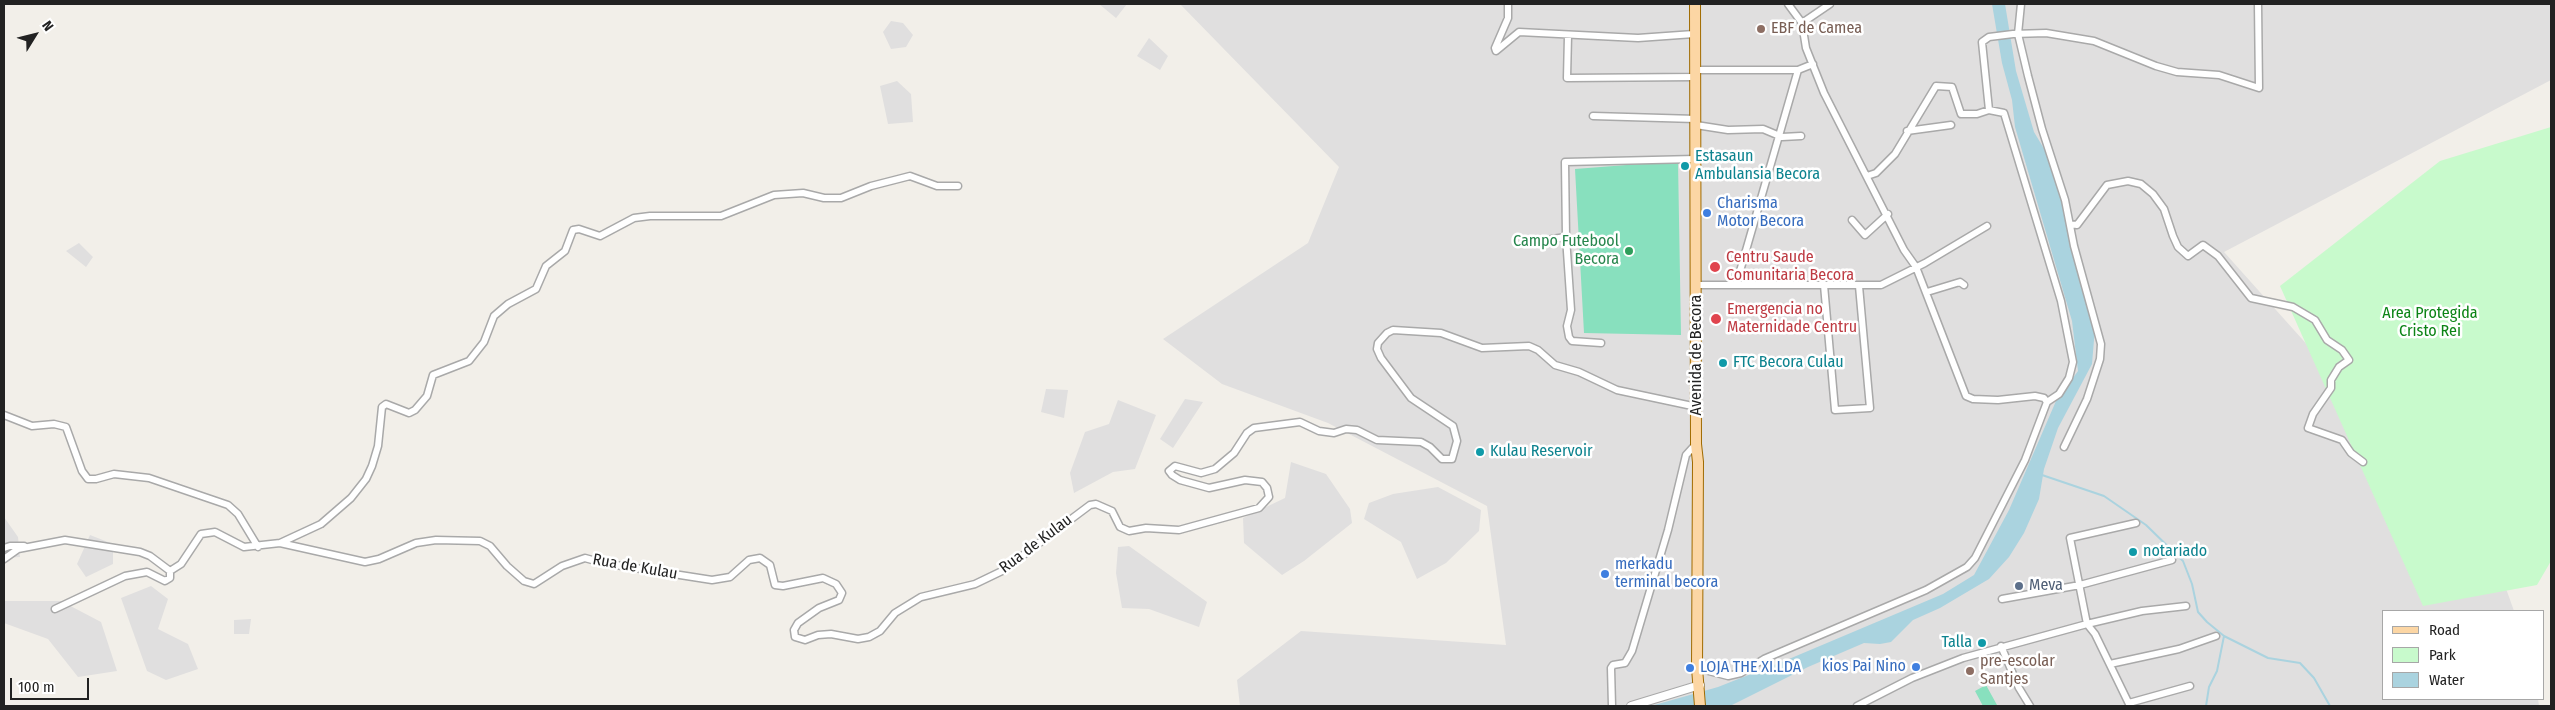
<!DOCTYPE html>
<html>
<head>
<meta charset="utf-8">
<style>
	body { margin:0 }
	#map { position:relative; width:2555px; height:710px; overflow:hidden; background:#f2efe9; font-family:"Fira Sans Condensed",sans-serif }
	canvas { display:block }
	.frame { position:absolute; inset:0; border:5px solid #222; pointer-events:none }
	.legend { position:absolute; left:2382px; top:610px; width:162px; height:90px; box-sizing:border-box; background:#fff; border:1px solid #a7a7a7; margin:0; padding:6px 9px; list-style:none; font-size:15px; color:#222 }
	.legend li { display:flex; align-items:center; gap:10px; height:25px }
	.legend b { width:25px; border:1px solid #a7a7a7 }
	.north { position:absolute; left:10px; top:10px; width:50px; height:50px; -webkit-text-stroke:4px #fff; paint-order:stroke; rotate:54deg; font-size:14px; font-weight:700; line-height:20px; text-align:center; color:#222 }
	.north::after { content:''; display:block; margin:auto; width:18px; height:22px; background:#222; clip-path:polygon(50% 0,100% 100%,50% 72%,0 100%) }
	.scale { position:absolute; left:10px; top:678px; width:79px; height:22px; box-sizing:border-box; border:2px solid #222; border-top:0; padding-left:6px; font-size:15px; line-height:18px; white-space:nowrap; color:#222; -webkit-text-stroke:4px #fff; paint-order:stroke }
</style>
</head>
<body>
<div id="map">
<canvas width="2555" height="710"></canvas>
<div class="frame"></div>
<ul class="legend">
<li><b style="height:6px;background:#fcd6a4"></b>Road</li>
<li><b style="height:14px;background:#c8facc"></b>Park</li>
<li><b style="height:14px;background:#aad3df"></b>Water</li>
</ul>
<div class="north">N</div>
<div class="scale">100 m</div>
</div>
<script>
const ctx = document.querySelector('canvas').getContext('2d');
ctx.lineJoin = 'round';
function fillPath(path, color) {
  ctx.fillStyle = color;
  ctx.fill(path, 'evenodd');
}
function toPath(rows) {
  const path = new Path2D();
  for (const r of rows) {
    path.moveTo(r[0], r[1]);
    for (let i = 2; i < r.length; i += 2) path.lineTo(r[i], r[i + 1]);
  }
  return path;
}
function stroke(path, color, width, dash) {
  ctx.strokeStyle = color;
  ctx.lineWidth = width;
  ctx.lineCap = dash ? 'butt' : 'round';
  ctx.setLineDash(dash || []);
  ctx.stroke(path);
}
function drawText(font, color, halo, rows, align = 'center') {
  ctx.font = font + ' "Fira Sans Condensed",sans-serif';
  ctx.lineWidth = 5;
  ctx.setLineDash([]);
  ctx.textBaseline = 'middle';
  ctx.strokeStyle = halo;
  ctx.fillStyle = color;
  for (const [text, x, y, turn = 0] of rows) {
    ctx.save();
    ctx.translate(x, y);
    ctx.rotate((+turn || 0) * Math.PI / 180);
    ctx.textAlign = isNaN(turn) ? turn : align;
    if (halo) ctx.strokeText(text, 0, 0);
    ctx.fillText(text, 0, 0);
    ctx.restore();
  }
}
const residential = toPath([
	[1099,4,1127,4,1116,18],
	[1180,4,2551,4,2551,80,2224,252,2493,552,2514,611,2384,611,2384,699,2538,699,2539,706,1240,706,1237,680,1301,631,1506,645,1487,506,1328,423,1222,384,1163,339,1308,243,1339,167],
	[891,21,903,23,913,35,906,47,891,49,883,32],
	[1149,38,1168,56,1160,70,1137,56],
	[897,81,911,94,913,122,888,124,880,86],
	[79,243,93,257,86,267,66,251],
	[1046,389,1068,390,1064,418,1041,412],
	[1185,399,1203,402,1173,448,1160,439],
	[1118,400,1156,415,1135,469,1113,472,1074,493,1070,473,1085,432,1109,424],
	[1291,462,1326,474,1350,509,1352,523,1304,561,1282,575,1244,543,1243,518,1285,498],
	[1438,487,1481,510,1479,531,1446,563,1417,579,1401,542,1364,519,1369,503,1393,494],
	[4,517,18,537,20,557,4,558],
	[90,535,113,544,113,564,86,577,77,564],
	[1129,546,1207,602,1199,627,1149,609,1122,608,1116,573,1118,547],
	[151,586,168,599,158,629,188,644,198,669,166,680,147,671,121,598],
	[4,601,61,601,101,622,117,671,78,677,48,639,4,623],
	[251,619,249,634,234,634,234,620]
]);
const park = toPath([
	[2551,127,2551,561,2537,585,2423,606,2280,286,2440,161]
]);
const pitch = toPath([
	[1678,161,1681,335,1584,333,1575,169],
	[1986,685,1997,705,1995,706,1983,706,1975,691]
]);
const water = toPath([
	[1992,4,2005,4,2016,71,2034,132,2046,152,2057,183,2095,328,2092,364,2058,428,2044,469,2039,499,2024,533,2009,557,1989,579,1940,608,1913,620,1891,642,1880,644,1864,643,1808,667,1730,706,1651,706,1718,687,1789,659,1943,594,1974,575,2009,510,2056,401,2078,371,2072,321,2015,127,2012,100,2002,63]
]);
const stream = toPath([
	[2042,475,2104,496,2146,525,2183,561,2192,584,2198,612,2207,622,2224,636,2268,658,2300,663,2314,678,2330,706],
	[2206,706,2209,687,2217,671,2224,636]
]);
const minor = toPath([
	[1508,4,1508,18,1495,48,1496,51,1519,32,1638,38,1694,34],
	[1788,4,1802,23,1806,48,1824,93,1904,250,1916,267,1966,396,1973,399,1998,400,2035,396,2044,398,2047,402],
	[2021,4,2018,34,2028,76,2042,129,2065,200,2074,246,2101,344,2100,359,2087,399,2064,447],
	[1802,23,1830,4],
	[1568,36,1567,78,1696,77],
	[1696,70,1798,70,1813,64],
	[1989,110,1982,42,1989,37,2013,34,2046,33,2094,41,2156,66,2177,72,2219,75,2259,88,2258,4],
	[1593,116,1696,119],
	[1696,125,1728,130,1763,129,1782,137,1801,136],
	[1907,131,1951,125],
	[1852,220,1865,235,1888,214],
	[2070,224,2077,225,2107,185,2128,181,2141,184,2153,194,2164,209,2173,236,2178,247,2188,256,2203,245,2218,256,2251,298,2293,307,2315,320,2327,340,2342,350,2349,360,2339,367,2331,380,2331,388,2313,414,2308,428,2342,440,2351,453,2363,462],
	[1566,237,1571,310,1567,326,1569,337,1572,341,1601,343],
	[1552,239,1566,237,1565,162,1696,159],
	[1697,285,1881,285,1925,263,1987,226],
	[1736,285,1798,70],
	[1824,285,1835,410,1870,408,1859,286],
	[1927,292,1960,282,1964,285],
	[4,415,32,426,54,424,66,427,82,471,88,479,96,479,114,474,149,478,228,505,238,514,258,547],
	[2136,523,2070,538,2087,624,2142,611,2186,606],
	[280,543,321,524,351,498,366,479,372,466,378,446,382,407,386,404,409,413,415,410,427,396,433,375,469,361,484,342,494,316,508,304,536,289,546,266,565,251,573,230,579,229,600,236,634,218,650,216,721,216,774,195,803,193,824,198,841,198,871,186,910,176,937,186,958,186],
	[4,548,10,546,24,546],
	[4,559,18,549,65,540,140,552,150,556,170,571,181,564,201,534,215,532,244,547,280,543,365,562,379,559,416,543,436,540,480,541,490,546,507,566,524,581,534,584,562,566,585,558,603,563,712,580,730,577,749,560,760,558,770,565,775,585,783,586,823,578,836,584,842,593,839,600,819,608,798,623,794,630,795,637,805,640,818,635,831,634,858,639,869,637,880,631,895,613,921,597,975,584,1002,571,1090,505,1096,504,1112,511,1120,527,1129,531,1146,528,1179,530,1259,508,1269,497,1267,488,1262,482,1245,480,1209,488,1180,480,1172,475,1169,471,1175,466,1201,473,1215,469,1234,453,1247,433,1254,428,1300,422,1319,431,1334,433,1346,429,1357,430,1377,440,1421,442,1430,447,1442,459,1452,459,1457,441,1453,426,1411,398,1381,358,1377,349,1378,343,1387,333,1393,330,1441,333,1482,348,1529,346,1538,350,1555,365,1579,372,1617,390,1697,407],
	[2002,599,2080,585,2172,560],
	[55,609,125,576,147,572,165,581,170,578,170,571],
	[2001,646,2019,688,2030,706],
	[2110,664,2179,649,2216,636],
	[1697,668,1728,676,1741,673,1764,659,1926,590,1967,567,1975,558,2025,460,2047,402,2059,394,2069,378,2073,362,2061,301,2004,113,1989,110,1977,114,1961,114,1952,87,1936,86,1895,154,1876,173,1867,176],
	[2129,703,2190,686],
	[1612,706,1611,668,1613,665,1625,663,1632,651,1668,530,1686,455,1696,444],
	[1857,706,1912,678,1963,658,2087,624,2095,634,2130,706]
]);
const tertiary = toPath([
	[1631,706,1700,685]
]);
const primary = toPath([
	[1695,4,1696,444,1698,462,1697,668,1700,706]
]);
const markers = [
	[1761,29,5,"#8d6e63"],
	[1685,166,5,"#0f9aa8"],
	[1707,213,5,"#3f7fe0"],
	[1629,251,5,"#2e9e5b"],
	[1715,267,6,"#e0444e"],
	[1716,319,6,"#e0444e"],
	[1723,363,5,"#0f9aa8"],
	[1480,452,5,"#0f9aa8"],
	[2133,552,5,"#0f9aa8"],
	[1605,574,5,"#3f7fe0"],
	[2019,586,5,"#5c6f8a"],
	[1982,643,5,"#0f9aa8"],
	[1916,667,5,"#3f7fe0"],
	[1690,668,5,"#3f7fe0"],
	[1970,671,5,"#8d6e63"]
];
const educationNames = [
	["EBF de Camea",1771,29],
	["pre-escolar",1980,662],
	["Santjes",1980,680]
];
const cultureNames = [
	["Estasaun",1695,157],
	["Ambulansia Becora",1695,175],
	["FTC Becora Culau",1733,363],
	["Kulau Reservoir",1490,452],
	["notariado",2143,552],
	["Talla",1972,643,"right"]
];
const shopNames = [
	["Charisma",1717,204],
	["Motor Becora",1717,222],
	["merkadu",1615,565],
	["terminal becora",1615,583],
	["kios Pai Nino",1906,667,"right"],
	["LOJA THE XI.LDA",1700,668]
];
const leisureNames = [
	["Campo Futebool",1619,242],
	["Becora",1619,260]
];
const healthNames = [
	["Centru Saude",1726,258],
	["Comunitaria Becora",1726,276],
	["Emergencia no",1727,310],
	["Maternidade Centru",1727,328]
];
const parkNames = [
	["Area Protegida",2430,314],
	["Cristo Rei",2430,332]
];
const streetNames = [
	["Avenida de Becora",1697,355,-90],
	["Rua de Kulau",1036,544,-37],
	["Rua de Kulau",635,567,10]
];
const serviceNames = [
	["Meva",2029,586]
];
fillPath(residential, '#e0dfdf');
fillPath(park, '#c8facc');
fillPath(pitch, '#88e0be');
fillPath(water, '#aad3df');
stroke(stream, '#aad3df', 2);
stroke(minor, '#a9a9a9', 9);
stroke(tertiary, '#a9a9a9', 10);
stroke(primary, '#a06b00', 12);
stroke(minor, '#fff', 6);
stroke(tertiary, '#fff', 8);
stroke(primary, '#fcd6a4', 10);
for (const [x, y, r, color] of markers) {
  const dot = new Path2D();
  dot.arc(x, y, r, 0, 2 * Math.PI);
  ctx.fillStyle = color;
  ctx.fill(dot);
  stroke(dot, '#fff', 2);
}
drawText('16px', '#785e54', '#fff', educationNames, 'left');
drawText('16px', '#0d838f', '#fff', cultureNames, 'left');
drawText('16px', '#366cbe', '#fff', shopNames, 'left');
drawText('16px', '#27864d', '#fff', leisureNames, 'right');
drawText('16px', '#be3a42', '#fff', healthNames, 'left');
drawText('16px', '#0c8416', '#fff', parkNames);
drawText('16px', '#222', '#fff', streetNames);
drawText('16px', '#4e5e75', '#fff', serviceNames, 'left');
</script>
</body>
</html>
